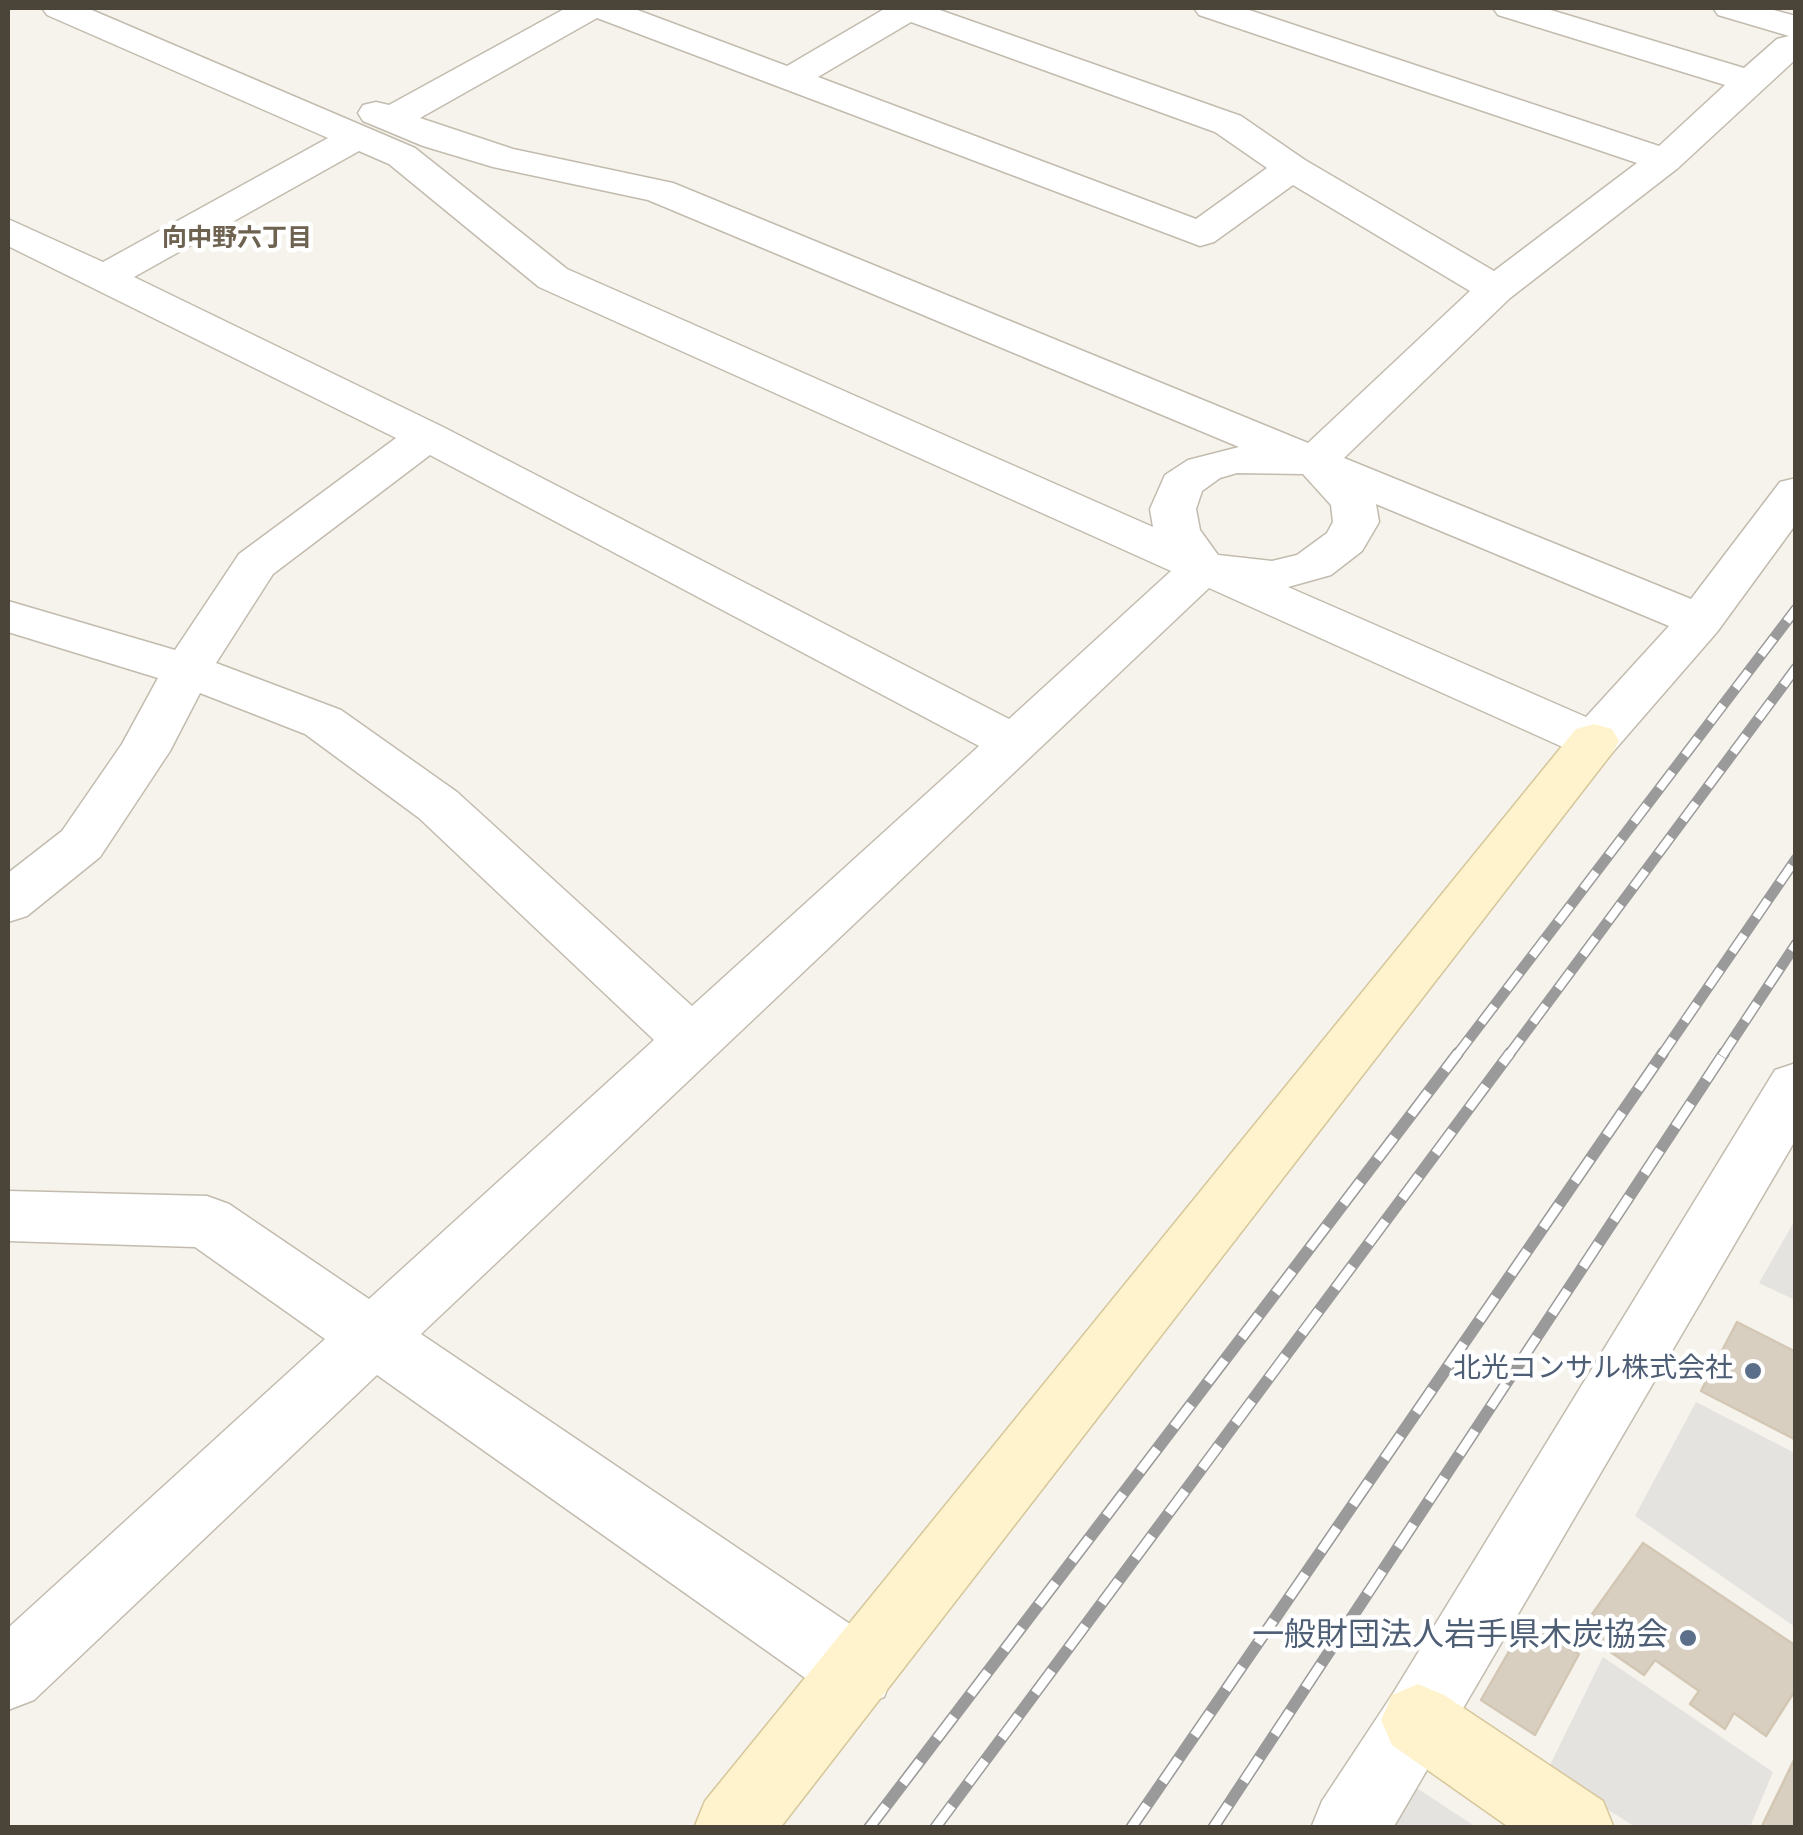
<!DOCTYPE html>
<html>
<head>
<meta charset="utf-8">
<style>
	body { margin:0 }
	#map { position:relative; width:1803px; height:1835px; overflow:hidden; background:#f6f3ec; font-family:"Source Sans 3",sans-serif }
	canvas { display:block }
	.frame { position:absolute; inset:0; border:10px solid #4b4439; pointer-events:none }
</style>
</head>
<body>
<div id="map">
<canvas width="1803" height="1835"></canvas>
<div class="frame"></div>
</div>
<script>
const ctx = document.querySelector('canvas').getContext('2d');
ctx.lineJoin = 'round';
function fillPath(path, color) {
  ctx.fillStyle = color;
  ctx.fill(path, 'evenodd');
}
function toPath(rows) {
  const path = new Path2D();
  for (const r of rows) {
    path.moveTo(r[0], r[1]);
    for (let i = 2; i < r.length; i += 2) path.lineTo(r[i], r[i + 1]);
  }
  return path;
}
function stroke(path, color, width, dash) {
  ctx.strokeStyle = color;
  ctx.lineWidth = width;
  ctx.lineCap = dash ? 'butt' : 'round';
  ctx.setLineDash(dash || []);
  ctx.stroke(path);
}
function drawText(font, color, halo, rows, align = 'center') {
  ctx.font = font + ' "Source Sans 3","Noto Sans JP",sans-serif';
  ctx.lineWidth = 9;
  ctx.setLineDash([]);
  ctx.textBaseline = 'middle';
  ctx.strokeStyle = halo;
  ctx.fillStyle = color;
  for (const [text, x, y, turn = 0] of rows) {
    ctx.save();
    ctx.translate(x, y);
    ctx.rotate((+turn || 0) * Math.PI / 180);
    ctx.textAlign = isNaN(turn) ? turn : align;
    if (halo) ctx.strokeText(text, 0, 0);
    ctx.fillText(text, 0, 0);
    ctx.restore();
  }
}
const parking = toPath([
	[1795,1220,1795,1300,1759,1283],
	[1696,1402,1795,1453,1795,1627,1635,1516],
	[1603,1657,1773,1772,1750,1827,1637,1828,1547,1771],
	[1409,1783,1476,1827,1382,1828]
]);
const building = toPath([
	[1737,1322,1796,1352,1796,1440,1701,1391,1737,1322],
	[1643,1543,1796,1646,1796,1689,1766,1736,1734,1713,1725,1729,1690,1704,1699,1691,1655,1660,1644,1675,1580,1631,1643,1543],
	[1526,1622,1579,1654,1535,1735,1481,1700,1526,1622],
	[1796,1756,1796,1828,1761,1828,1796,1756]
]);
const street = toPath([
	[42,8,87,8,415,148,567,269,1153,527,1150,509,1165,475,1188,460,1239,447,648,200,493,167,423,146,363,121,358,113,363,105,376,102,389,105,566,8,632,8,787,66,886,8,934,8,1241,116,1305,160,1494,271,1637,163,1199,15,1194,8,1243,8,1659,146,1725,85,1498,15,1493,8,1544,8,1744,68,1777,39,1789,36,1718,15,1713,8,1766,8,1796,16,1796,59,1678,168,1510,298,1344,458,1691,599,1780,482,1796,478,1796,524,1717,632,1612,753,1594,758,1576,753,1209,588,421,1334,884,1647,894,1672,884,1697,858,1707,832,1697,377,1375,34,1700,8,1710,8,1628,325,1339,195,1247,8,1241,8,1191,207,1196,229,1204,369,1299,654,1040,419,818,305,734,200,693,170,751,100,857,27,916,8,922,8,873,62,831,122,744,158,678,8,632,8,601,175,650,239,554,396,438,8,246,8,219,103,262,328,138,47,15,42,8],
	[597,18,1200,246,1214,242,1293,185,1470,291,1308,443,673,183,513,149,420,118,597,18],
	[911,22,1215,132,1267,168,1196,219,818,77,911,22],
	[359,151,389,164,539,287,1171,571,1009,719,443,427,134,277,359,151],
	[430,455,979,746,692,1006,457,792,341,710,216,663,273,574,430,455],
	[1237,473,1303,474,1331,505,1333,522,1327,533,1297,555,1272,561,1218,555,1200,530,1196,509,1202,491,1220,478,1237,473],
	[1376,504,1669,626,1586,717,1288,587,1331,575,1362,551,1379,522,1376,504],
	[1796,1063,1796,1139,1393,1828,1311,1828,1322,1801,1392,1695,1775,1070,1796,1063]
]);
const secondary = toPath([
	[1594,724,1612,729,1619,741,1612,753,780,1828,694,1828,705,1801,1576,729,1594,724],
	[1418,1684,1444,1695,1603,1801,1614,1828,1510,1828,1392,1745,1381,1720,1392,1695,1418,1684]
]);
const railFar1 = toPath([
	[1456,1056,1796,609],
	[1508,1056,1796,668],
	[1661,1056,1796,859],
	[1722,1056,1796,944]
]);
const rail = toPath([
	[869,1828,1458,1053],
	[935,1828,1510,1053],
	[1131,1828,1663,1053],
	[1213,1828,1724,1053]
]);
const markers = [
	[1753,1371,10,"#5c6f8a"],
	[1688,1638,10,"#5c6f8a"]
];
const farNeighbourhoodnames = [
	["向中野六丁目",237,241]
];
const serviceNames = [
	["北光コンサル株式会社",1733,1371]
];
const nearServicenames = [
	["一般財団法人岩手県木炭協会",1668,1638]
];
fillPath(parking, '#e5e3e0');
fillPath(building, '#d8cfc1');
stroke(building, '#d3c7b4', 2.5);
stroke(street, '#c2bbae', 3);
stroke(secondary, '#d6c79b', 3);
fillPath(street, '#fff');
fillPath(secondary, '#fff3cd');
stroke(railFar1, '#9a9a9a', 11);
stroke(rail, '#9a9a9a', 12);
stroke(railFar1, '#fff', 8, [21]);
stroke(rail, '#fff', 9, [28]);
for (const [x, y, r, color] of markers) {
  const dot = new Path2D();
  dot.arc(x, y, r, 0, 2 * Math.PI);
  ctx.fillStyle = color;
  ctx.fill(dot);
  stroke(dot, '#fff', 4);
}
drawText('bold 25px', '#6e6250', '#fff', farNeighbourhoodnames);
drawText('28px', '#4e5e75', '#fff', serviceNames, 'right');
drawText('32px', '#4e5e75', '#fff', nearServicenames, 'right');
</script>
</body>
</html>
